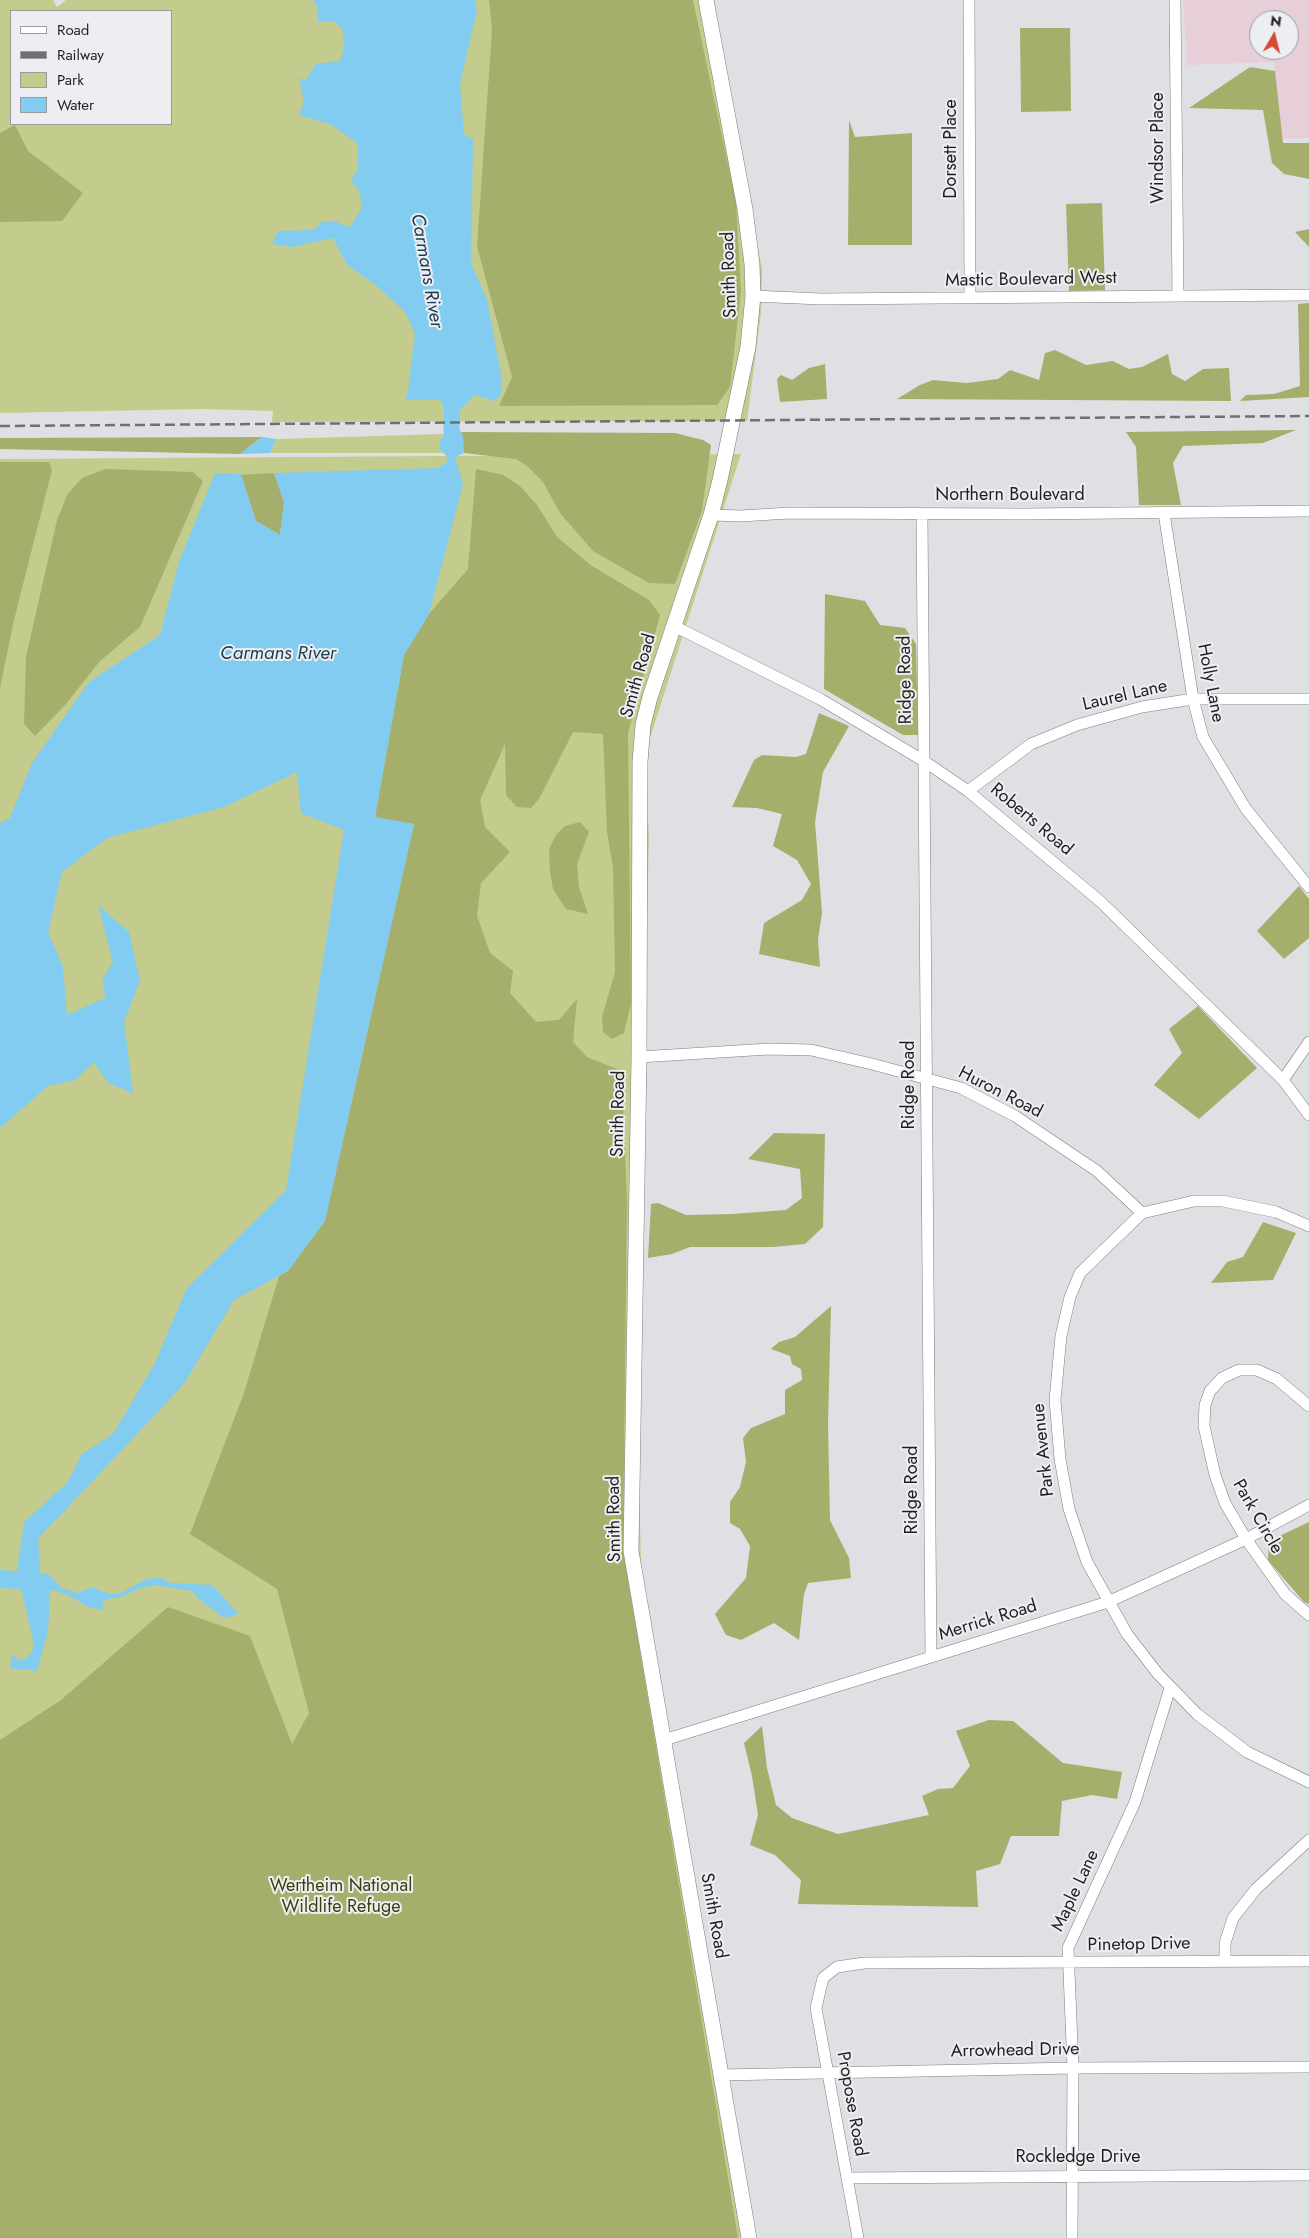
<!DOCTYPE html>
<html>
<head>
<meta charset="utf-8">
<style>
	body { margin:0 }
	#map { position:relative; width:1309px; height:2238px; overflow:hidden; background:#dfe0e4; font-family:Jost,sans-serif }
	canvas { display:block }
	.legend { position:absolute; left:10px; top:10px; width:162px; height:115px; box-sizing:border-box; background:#eceef1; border:1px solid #9a9b9e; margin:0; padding:6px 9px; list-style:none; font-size:15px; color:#1f1f21 }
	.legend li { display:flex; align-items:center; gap:10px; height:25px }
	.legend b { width:25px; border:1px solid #9a9b9e }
	.north { position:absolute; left:1249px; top:10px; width:50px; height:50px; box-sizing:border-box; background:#eceef1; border:1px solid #9a9b9e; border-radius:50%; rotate:8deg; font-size:14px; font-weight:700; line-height:20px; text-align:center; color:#1f1f21 }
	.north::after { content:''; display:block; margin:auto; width:18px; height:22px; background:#d54a32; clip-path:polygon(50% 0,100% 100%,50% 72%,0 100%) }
</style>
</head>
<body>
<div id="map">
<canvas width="1309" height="2238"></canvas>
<ul class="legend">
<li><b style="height:6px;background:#fff"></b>Road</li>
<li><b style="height:6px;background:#707073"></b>Railway</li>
<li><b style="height:14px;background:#c3cc8d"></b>Park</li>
<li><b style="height:14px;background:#81ccf0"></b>Water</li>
</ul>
<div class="north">N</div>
</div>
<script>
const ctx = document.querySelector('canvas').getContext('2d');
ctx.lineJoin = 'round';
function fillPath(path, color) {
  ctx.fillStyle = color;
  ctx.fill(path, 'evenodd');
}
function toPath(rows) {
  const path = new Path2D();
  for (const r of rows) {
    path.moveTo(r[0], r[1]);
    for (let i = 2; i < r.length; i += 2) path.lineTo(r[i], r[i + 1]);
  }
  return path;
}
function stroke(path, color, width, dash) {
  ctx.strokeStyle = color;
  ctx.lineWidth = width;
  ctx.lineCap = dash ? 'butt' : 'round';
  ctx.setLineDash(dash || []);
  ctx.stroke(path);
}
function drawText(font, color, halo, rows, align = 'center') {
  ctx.font = font + ' Jost,sans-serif';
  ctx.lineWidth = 4;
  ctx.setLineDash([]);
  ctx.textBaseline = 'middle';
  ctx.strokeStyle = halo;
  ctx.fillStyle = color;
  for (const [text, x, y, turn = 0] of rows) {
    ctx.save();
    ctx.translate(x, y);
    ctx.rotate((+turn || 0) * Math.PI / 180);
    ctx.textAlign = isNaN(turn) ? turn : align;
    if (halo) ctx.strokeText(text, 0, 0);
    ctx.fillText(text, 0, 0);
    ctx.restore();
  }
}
const commercial = toPath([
	[1183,0,1309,0,1309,138,1279,139,1274,62,1187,65],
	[1259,20,1289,20,1289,50,1259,50]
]);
const green = toPath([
	[0,0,53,0,57,7,66,0,699,0,716,82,751,215,762,268,761,313,747,421,272,422,273,411,203,409,0,413],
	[11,11,171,11,171,124,11,124],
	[443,434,440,449,443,453,270,453,276,439],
	[741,454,650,738,646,783,649,838,644,1027,639,1481,641,1563,640,1616,743,2238,0,2238,0,459]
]);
const forest = toPath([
	[489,0,693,0,736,202,741,291,730,387,717,405,499,406,512,377,477,246,492,30],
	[1020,28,1070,28,1071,111,1021,112],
	[1250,67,1275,71,1283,143,1309,143,1309,179,1284,174,1272,163,1263,110,1189,108],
	[849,120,855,137,912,133,912,245,848,245],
	[15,125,28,151,83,193,62,221,0,222,0,133],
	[1102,203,1105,290,1069,291,1066,204],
	[1309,229,1309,247,1295,232],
	[1309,303,1309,397,1240,401,1246,395,1274,394,1300,386,1298,304],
	[1055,350,1086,365,1113,361,1129,369,1142,367,1168,354,1172,374,1185,381,1203,369,1229,368,1231,401,897,399,920,385,933,380,966,383,998,379,1010,370,1039,380,1045,353],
	[825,364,827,399,780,402,777,379,781,375,792,380,809,368],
	[1296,430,1263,443,1183,446,1173,463,1181,505,1139,505,1136,447,1126,432],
	[461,432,675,433,703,440,711,445,702,511,675,584,649,583,593,551,560,513,543,482,526,465,516,459,464,453],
	[262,437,240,454,0,449,0,438],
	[0,462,49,462,52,470,14,620,0,688],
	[105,469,193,472,203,481,140,627,100,661,65,705,35,736,24,724,26,657,57,520,67,495,82,478],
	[476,469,503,475,520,486,537,505,557,537,592,566,649,600,660,615,628,733,631,1003,624,1033,612,1039,603,1032,602,1017,615,972,613,868,607,832,603,734,573,732,539,799,531,808,517,807,506,795,505,744,480,800,485,827,510,852,481,883,477,916,490,953,513,971,510,993,536,1022,559,1020,577,999,573,1042,587,1057,622,1071,627,1203,623,1550,738,2238,0,2238,0,1740,61,1700,168,1607,250,1636,292,1744,309,1713,277,1589,190,1534,244,1393,279,1276,288,1271,325,1221,414,824,375,817,404,655,429,614,468,569],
	[274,473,284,502,280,535,256,521,241,475],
	[825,594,865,601,880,625,905,628,916,644,918,735,903,735,824,689],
	[819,713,849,726,823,772,815,822,822,913,818,939,820,967,759,954,764,923,802,900,811,884,797,860,773,846,782,814,757,808,732,807,754,760,762,755,796,757,806,754],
	[580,822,589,832,577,864,579,887,588,914,566,909,553,889,550,872,549,849,556,835,565,826],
	[1299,886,1309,899,1309,938,1284,959,1257,931],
	[1198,1006,1257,1068,1199,1119,1154,1085,1182,1053,1169,1029],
	[774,1133,825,1134,823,1227,805,1244,773,1247,690,1247,672,1254,648,1258,651,1204,658,1203,686,1215,732,1214,786,1210,802,1198,800,1169,748,1159],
	[1263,1222,1296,1233,1273,1280,1211,1283,1227,1262,1243,1257],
	[831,1306,828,1424,830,1520,849,1558,851,1578,808,1583,804,1594,799,1640,774,1623,741,1640,726,1635,715,1614,746,1578,750,1546,740,1529,730,1523,730,1502,740,1487,746,1462,743,1438,751,1428,785,1414,785,1390,802,1380,801,1369,792,1364,790,1356,771,1349,779,1342,795,1337],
	[1309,1522,1309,1604,1304,1602,1268,1560,1269,1541],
	[989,1720,1013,1721,1063,1763,1122,1772,1117,1799,1092,1795,1062,1801,1059,1836,1011,1836,1000,1864,976,1871,978,1907,798,1904,801,1880,775,1855,750,1845,758,1815,752,1776,744,1743,762,1726,767,1768,776,1805,792,1818,838,1834,929,1815,922,1796,938,1789,953,1788,970,1766,956,1731]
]);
const water = toPath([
	[313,0,475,0,477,10,460,84,464,134,473,139,471,263,487,300,502,380,501,394,495,401,474,395,459,411,446,410,440,400,405,400,408,391,415,334,405,312,377,286,347,265,333,238,292,247,272,244,278,231,313,230,323,221,334,221,350,227,362,208,360,192,351,180,358,169,358,144,332,125,299,115,304,102,299,77,305,81,316,64,340,61,344,48,343,30,335,22,318,22,317,7],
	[447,427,458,427,463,436,464,453,455,457,463,484,429,614,404,655,375,817,414,824,325,1221,288,1271,234,1300,184,1384,38,1539,40,1573,50,1575,60,1587,78,1593,93,1587,109,1594,121,1593,144,1580,160,1577,171,1583,212,1585,239,1614,224,1618,198,1598,192,1591,154,1585,138,1589,122,1597,107,1599,102,1602,105,1610,88,1607,72,1597,54,1590,50,1591,48,1631,37,1671,10,1668,12,1655,21,1661,31,1654,34,1644,21,1589,0,1588,0,1570,17,1571,24,1522,67,1483,82,1454,113,1434,154,1365,187,1288,286,1190,344,830,301,813,297,772,224,807,107,838,62,872,48,932,63,967,67,1015,105,998,103,978,113,962,98,905,129,932,140,981,124,1022,133,1093,108,1083,94,1062,75,1080,48,1086,0,1128,0,823,10,818,32,763,89,682,160,635,179,562,215,473,241,474,256,521,280,535,284,502,274,473,438,468,447,462,447,457,440,449,440,442],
	[262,437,276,439,270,453,240,454]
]);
const river = toPath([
	[448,390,452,409,451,448]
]);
const street = toPath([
	[969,0,970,298],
	[1175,0,1178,296],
	[753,296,821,299,1309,295],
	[1164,513,1193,699,1203,737,1246,809,1309,887],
	[922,514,931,1657],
	[711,515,741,516,789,513,1025,514,1309,511],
	[674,626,820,699,924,761,968,791,1101,902,1283,1080,1309,1115],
	[968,791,1031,744,1077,725,1142,707,1193,699,1309,699],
	[639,1057,769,1049,811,1050,872,1064,961,1088,1015,1116,1097,1171,1142,1213],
	[1283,1080,1309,1042],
	[1309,1226,1276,1212,1223,1201,1194,1201,1142,1213,1080,1273,1070,1297,1061,1336,1055,1400,1060,1459,1069,1509,1087,1562,1127,1634,1158,1674,1197,1714,1247,1752,1309,1782],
	[1309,1406,1277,1379,1257,1370,1239,1370,1222,1378,1210,1391,1205,1405,1204,1426,1215,1475,1225,1503,1246,1539,1285,1594,1309,1615],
	[664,1740,1108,1602,1246,1539,1309,1505],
	[1225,1961,1225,1943,1233,1918,1256,1889,1309,1840],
	[721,2075,1073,2068,1309,2067],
	[847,2178,1309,2175],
	[858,2238,816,2008,823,1978,837,1967,864,1963,1309,1961],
	[1072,2238,1073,2068,1068,1948,1135,1802,1170,1688]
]);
const secondary = toPath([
	[706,0,745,209,752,264,753,296,748,347,720,480,711,515,650,697,643,725,640,762,639,1057,631,1551,749,2238]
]);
const rail = toPath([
	[0,426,1309,416]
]);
const streetNames = [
	["Windsor Place",1159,148,-90],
	["Dorsett Place",952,149,-90],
	["Smith Road",730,275,-92],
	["Mastic Boulevard West",1031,280,-1],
	["Northern Boulevard",1010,496],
	["Smith Road",639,676,-74],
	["Ridge Road",906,680,-91],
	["Holly Lane",1210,683,79],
	["Laurel Lane",1125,696,-13],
	["Roberts Road",1031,820,40],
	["Ridge Road",910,1085,-90],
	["Huron Road",1000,1093,27],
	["Smith Road",619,1114,-89],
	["Park Avenue",1044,1450,-96],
	["Ridge Road",913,1490,-90],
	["Park Circle",1257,1517,60],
	["Smith Road",615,1519,-91],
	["Merrick Road",988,1621,-17],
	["Maple Lane",1076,1891,-65],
	["Smith Road",713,1916,80],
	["Pinetop Drive",1139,1945,-1],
	["Arrowhead Drive",1015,2051,-1],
	["Propose Road",851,2104,80],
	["Rockledge Drive",1078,2158]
];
const parkNames = [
	["Wertheim National",341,1887],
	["Wildlife Refuge",341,1908]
];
const waterNames = [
	["Carmans River",426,271,80],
	["Carmans River",278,654]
];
fillPath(commercial, '#e7cfda');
fillPath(green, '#c3cc8d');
fillPath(forest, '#a6ae6b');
fillPath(water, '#81ccf0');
stroke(river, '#81ccf0', 16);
stroke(street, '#7c7d80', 12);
stroke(secondary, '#7c7d80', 16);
stroke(street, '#fff', 11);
stroke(secondary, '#fff', 15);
stroke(rail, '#707073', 2.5, [10, 5]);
drawText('18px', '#1f1f21', '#eceef1', streetNames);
drawText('18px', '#3b400c', '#eceef1', parkNames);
drawText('italic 19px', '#1b3d4d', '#eceef1', waterNames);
</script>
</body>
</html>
